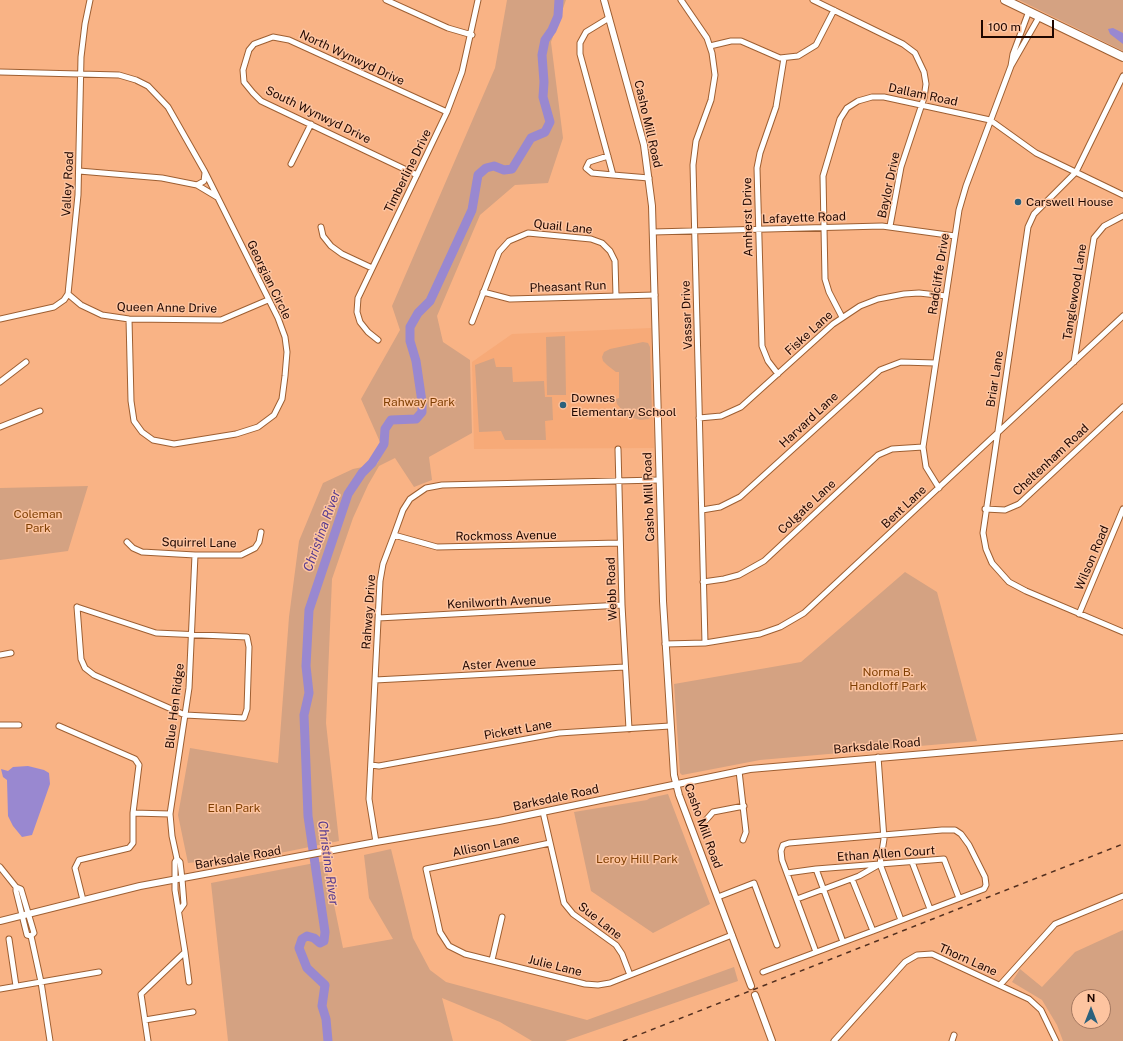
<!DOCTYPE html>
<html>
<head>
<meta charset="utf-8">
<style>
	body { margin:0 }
	#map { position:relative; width:1123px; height:1041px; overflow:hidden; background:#f9b385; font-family:"Public Sans",sans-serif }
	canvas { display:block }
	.north { position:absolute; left:1071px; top:989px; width:40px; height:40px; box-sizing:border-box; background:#fdc4a0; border:1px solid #a47860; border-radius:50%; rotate:0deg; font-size:11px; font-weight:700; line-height:16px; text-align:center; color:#1f0700 }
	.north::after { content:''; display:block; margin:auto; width:14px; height:18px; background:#2c617c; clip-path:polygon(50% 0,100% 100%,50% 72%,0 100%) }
	.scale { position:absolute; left:981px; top:20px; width:73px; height:18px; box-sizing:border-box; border:2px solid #1f0700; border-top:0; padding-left:5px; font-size:12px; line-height:14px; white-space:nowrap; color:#1f0700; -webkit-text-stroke:3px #fdc4a0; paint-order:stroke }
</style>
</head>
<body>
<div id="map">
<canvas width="1123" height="1041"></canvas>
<div class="north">N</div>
<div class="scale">100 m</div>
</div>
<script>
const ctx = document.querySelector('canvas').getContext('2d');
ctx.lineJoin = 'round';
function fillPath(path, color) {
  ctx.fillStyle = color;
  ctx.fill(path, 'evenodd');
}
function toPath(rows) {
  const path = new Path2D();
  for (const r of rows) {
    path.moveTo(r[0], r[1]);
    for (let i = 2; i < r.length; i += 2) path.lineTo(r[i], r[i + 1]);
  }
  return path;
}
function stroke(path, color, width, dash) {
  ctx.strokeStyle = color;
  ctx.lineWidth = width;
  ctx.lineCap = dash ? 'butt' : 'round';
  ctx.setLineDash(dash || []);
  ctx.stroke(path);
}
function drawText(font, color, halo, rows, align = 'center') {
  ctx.font = font + ' "Public Sans",sans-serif';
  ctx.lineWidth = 3;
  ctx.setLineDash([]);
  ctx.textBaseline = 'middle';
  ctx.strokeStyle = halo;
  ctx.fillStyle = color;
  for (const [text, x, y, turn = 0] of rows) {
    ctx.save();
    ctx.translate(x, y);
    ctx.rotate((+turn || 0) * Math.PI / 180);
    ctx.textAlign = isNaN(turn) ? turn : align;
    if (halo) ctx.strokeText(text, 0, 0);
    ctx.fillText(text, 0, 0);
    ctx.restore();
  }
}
const built = toPath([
	[651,328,654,448,474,449,472,362,512,334]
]);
const green = toPath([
	[507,0,566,0,551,42,563,138,548,183,515,185,480,215,437,316,443,342,470,360,472,433,429,457,432,480,414,487,395,458,379,466,368,485,353,518,332,579,326,723,339,841,275,854,188,863,178,815,190,748,278,763,289,617,299,541,323,483,353,469,377,464,384,451,361,399,400,330,392,306,495,68],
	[1019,0,1123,0,1123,51],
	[565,336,566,395,547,395,546,337],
	[643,342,648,343,650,347,652,414,649,419,640,420,627,416,617,404,616,399,619,398,619,372,616,372,607,365,603,361,602,357,604,352,610,349],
	[494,358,496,367,512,367,513,382,544,381,545,397,552,397,553,420,545,421,546,440,505,440,501,431,479,432,475,365],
	[88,486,68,551,0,560,0,488],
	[905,572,937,592,977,741,760,760,682,775,680,773,674,684,801,662],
	[668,794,710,904,653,933,591,891,574,812,647,800,650,798],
	[391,849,413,938,430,970,446,982,587,1020,734,967,738,981,565,1041,532,1041,500,1022,442,998,453,1041,228,1041,211,883,325,861,343,948,393,939,369,898,364,855],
	[1123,930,1123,1041,1063,1041,1057,1025,1042,1000,1012,982,1020,969,1042,987,1075,952],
	[1079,997,1103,997,1103,1021,1079,1021]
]);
const water = toPath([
	[1113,28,1123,33,1123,44,1110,34,1108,29],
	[28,766,44,770,49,773,50,784,32,835,22,837,13,826,8,816,7,780,3,777,1,769,8,771,13,767]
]);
const river = toPath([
	[328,1041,326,1019,322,1006,325,985,307,968,299,948,302,939,307,936,314,938,320,943,324,941,325,932,308,816,304,715,309,693,306,666,309,610,348,494,362,473,372,463,384,444,385,429,391,420,416,419,422,412,422,402,416,361,410,341,410,327,418,313,430,301,472,210,478,175,486,168,494,166,504,170,512,169,531,138,545,132,550,122,543,97,544,82,542,55,545,40,552,30,558,16,559,0]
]);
const minor = toPath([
	[386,0,448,28,472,35],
	[681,0,707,38,712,53,715,75,711,100,696,141,693,165,705,643],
	[813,0,903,44,915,53,924,72,926,84,924,98,901,167,890,226],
	[609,18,586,32,580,43,580,54,613,175,649,178],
	[710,46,731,41,741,41,780,58,798,56,816,45,834,10],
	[1011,66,1039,17],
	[0,72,119,75,136,80,148,86,168,107,205,172,278,318,285,337,287,352,285,376,282,399,274,415,258,427,236,434,174,444,153,440,142,432,134,421,131,401,129,319],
	[1123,76,1076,172,1034,214,1028,227,983,533,986,549,992,563,1009,582,1026,591,1123,632],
	[608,156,589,162,586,168,592,173,613,175],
	[291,164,311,124],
	[79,171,162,178,197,185],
	[205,173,204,181,197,185,217,197],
	[417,175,261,101,253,93,244,82,243,70,249,50,254,44,273,37,289,40,447,112],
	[321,227,323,236,331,246,342,254,372,268],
	[653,232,882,226,955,236],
	[483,292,510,299,655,295],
	[68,294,81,305,102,315,129,319,221,320,268,300],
	[842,317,829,292,825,279,823,176,840,119,847,108,858,101,872,97,884,97,990,120,1036,153,1123,195],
	[0,319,54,307,64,300,68,294,78,195,81,57,85,24,90,0],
	[472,322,499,252,509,241,528,233,591,239,602,243,610,251,615,261,616,296],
	[378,340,368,332,360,322,357,312,358,298,447,112,462,72,478,0],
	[1074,362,1094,238,1104,226,1123,216],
	[778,374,768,361,762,346,757,168,760,153,776,107,784,58],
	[0,382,26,362],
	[699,418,721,416,741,407,833,324,860,306,878,299,904,294,919,293,946,296],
	[0,427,40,411],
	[618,449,622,605,629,729],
	[939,488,926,467,923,447,959,210,966,186,1011,66,1013,54,1029,11],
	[985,509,1005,510,1019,504,1123,407],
	[702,510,720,507,740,497,880,370,901,362,935,363],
	[394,535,437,547,620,543],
	[127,542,133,548,142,552,195,555,241,555,255,548,259,542,261,532],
	[703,582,724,579,739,575,764,561,878,455,892,449,923,447],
	[77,607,156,633,247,637,249,647,247,709,244,718,185,715,94,675,85,668,81,659,77,607],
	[1079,614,1123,509],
	[378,618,622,605],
	[665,644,705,643,760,634,780,627,804,613,1123,316],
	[0,655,11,653],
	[375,680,625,667],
	[0,725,19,725],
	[59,726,135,759,139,765,133,813,133,843,129,848,79,860,75,868,83,900],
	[371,765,379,766,559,733,670,726],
	[739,771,746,832,743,840],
	[543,812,564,903,573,914,616,945,622,954,630,975],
	[133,813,170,814],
	[706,820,713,812,744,806],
	[376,842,369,799,380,581,383,564,394,535,403,510,410,499,426,488,442,485,659,480],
	[550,843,426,869,440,932,449,946,465,954,585,984,598,985,610,983,732,935],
	[912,862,930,909],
	[880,864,901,920],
	[0,867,16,887,21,889,34,933,31,936,27,935,16,891,16,887],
	[816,869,843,942],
	[787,873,816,869,944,859,959,898],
	[852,879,873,931],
	[718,897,754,883,777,945],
	[797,899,859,876,880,864,884,839,878,757],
	[179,911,184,904,182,879,180,862,177,859,172,836,170,814,189,688,195,555],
	[31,936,41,982,50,1041],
	[9,939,16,986],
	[185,952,189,982],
	[492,960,502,917],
	[763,972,873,931,984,889,986,885,985,877,969,845,961,834,955,830,942,830,789,843,783,845,781,851,782,860,816,952],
	[1000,985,1055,924,1123,896],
	[0,989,99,972],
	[145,1020,193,1012],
	[148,1041,141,994,185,952,175,890,175,862,177,859],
	[834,1041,905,962,917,955,932,954,1029,999,1041,1010,1056,1041],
	[952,1041,954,1035]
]);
const tertiary = toPath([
	[604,0,644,145,652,206,663,601,674,775,679,795,751,986],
	[0,921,140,886,376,842,499,821,750,769,1123,737],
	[755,995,772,1041]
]);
const primary = toPath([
	[1005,0,1123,57]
]);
const rail = toPath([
	[623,1041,1123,844]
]);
const markers = [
	[1018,202,4,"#2c617c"],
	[563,405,4,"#2c617c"]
];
const streetNames = [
	["North Wynwyd Drive",352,58,25],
	["Dallam Road",923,95,12],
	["South Wynwyd Drive",318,115,26],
	["Casho Mill Road",648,124,77],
	["Timberline Drive",408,171,-64],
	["Valley Road",68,184,-87],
	["Baylor Drive",889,185,-78],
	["Amherst Drive",748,217,-91],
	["Lafayette Road",804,218,-2],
	["Quail Lane",563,227,6],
	["Radcliffe Drive",939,274,-81],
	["Georgian Circle",269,280,64],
	["Pheasant Run",568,287,-2],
	["Tanglewood Lane",1075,292,-81],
	["Queen Anne Drive",167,308,1],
	["Vassar Drive",687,315,-92],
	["Fiske Lane",809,333,-42],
	["Briar Lane",995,379,-81],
	["Harvard Lane",809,420,-43],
	["Cheltenham Road",1051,460,-43],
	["Casho Mill Road",649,497,-92],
	["Colgate Lane",807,507,-43],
	["Bent Lane",904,507,-43],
	["Rockmoss Avenue",506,536,-1],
	["Squirrel Lane",199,543,1],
	["Wilson Road",1092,558,-67],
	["Webb Road",612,589,-92],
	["Kenilworth Avenue",499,602,-3],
	["Rahway Drive",369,612,-86],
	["Aster Avenue",499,664,-3],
	["Blue Hen Ridge",175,706,-83],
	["Pickett Lane",518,730,-10],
	["Barksdale Road",877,746,-5],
	["Barksdale Road",556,798,-12],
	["Casho Mill Road",703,826,70],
	["Allison Lane",486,846,-12],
	["Ethan Allen Court",886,854,-4],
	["Barksdale Road",238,858,-10],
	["Sue Lane",600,921,38],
	["Thorn Lane",968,960,24],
	["Julie Lane",555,966,14]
];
const poiNames = [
	["Carswell House",1026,202],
	["Downes",571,398],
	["Elementary School",571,412]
];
const parkNames = [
	["Rahway Park",419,402],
	["Coleman",38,514],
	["Park",38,528],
	["Norma B.",888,672],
	["Handloff Park",888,686],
	["Elan Park",234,808],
	["Leroy Hill Park",637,859]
];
const waterNames = [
	["Christina River",322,531,-70],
	["Christina River",328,863,82]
];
fillPath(built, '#f7aa78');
fillPath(green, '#d4a282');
fillPath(water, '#9988d0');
stroke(river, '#9988d0', 9);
stroke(minor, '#9e5f32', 7);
stroke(tertiary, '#9e5f32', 8);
stroke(primary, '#9e5f32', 10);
stroke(minor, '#fff', 5);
stroke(tertiary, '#fff', 6);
stroke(primary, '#fff', 8);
stroke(rail, '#522f1f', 1.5, [5, 5]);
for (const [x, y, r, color] of markers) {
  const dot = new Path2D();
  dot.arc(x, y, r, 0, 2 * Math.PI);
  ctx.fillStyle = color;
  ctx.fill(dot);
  stroke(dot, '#fdc4a0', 1.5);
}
drawText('12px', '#1f0700', '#fdc4a0', streetNames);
drawText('12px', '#1f0700', '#fdc4a0', poiNames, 'left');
drawText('12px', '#7f3f03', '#fdc4a0', parkNames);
drawText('italic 13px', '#54398f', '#fdc4a0', waterNames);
</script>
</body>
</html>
